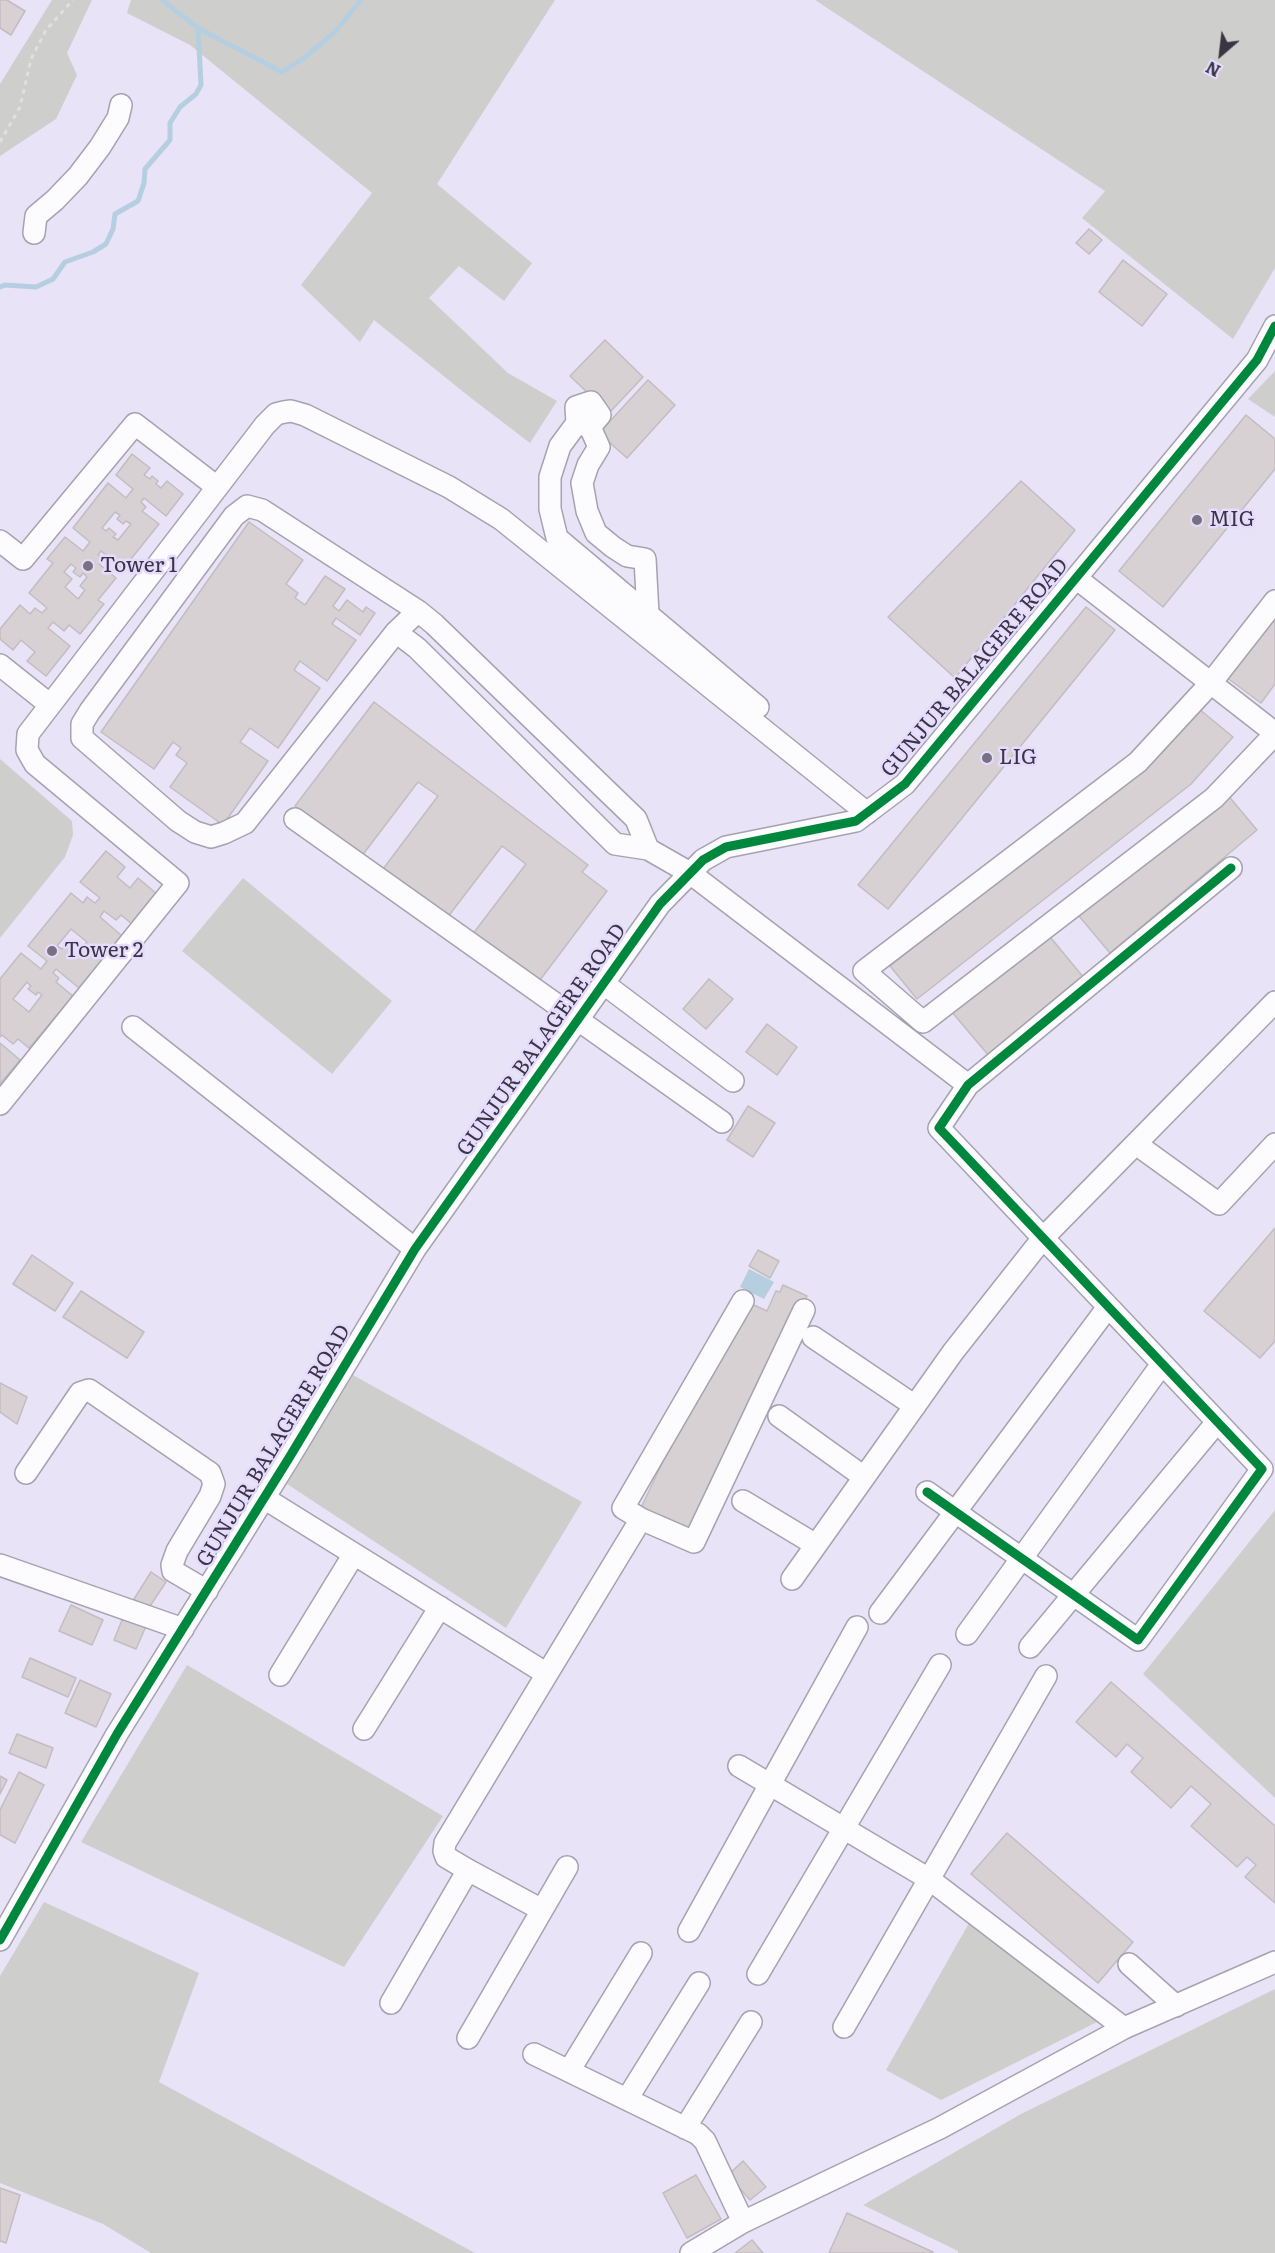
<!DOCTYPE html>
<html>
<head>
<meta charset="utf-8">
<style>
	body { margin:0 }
	#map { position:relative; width:1275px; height:2253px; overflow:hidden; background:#e8e3f6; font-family:Literata,serif }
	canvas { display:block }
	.north { position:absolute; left:1191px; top:24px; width:60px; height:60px; -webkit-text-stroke:4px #e4dbfe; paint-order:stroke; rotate:208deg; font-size:16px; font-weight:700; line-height:24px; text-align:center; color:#393542 }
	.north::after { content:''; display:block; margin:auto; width:21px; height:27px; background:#393542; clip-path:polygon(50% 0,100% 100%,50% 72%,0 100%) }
</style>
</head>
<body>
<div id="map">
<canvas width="1275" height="2253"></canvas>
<div class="north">N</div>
</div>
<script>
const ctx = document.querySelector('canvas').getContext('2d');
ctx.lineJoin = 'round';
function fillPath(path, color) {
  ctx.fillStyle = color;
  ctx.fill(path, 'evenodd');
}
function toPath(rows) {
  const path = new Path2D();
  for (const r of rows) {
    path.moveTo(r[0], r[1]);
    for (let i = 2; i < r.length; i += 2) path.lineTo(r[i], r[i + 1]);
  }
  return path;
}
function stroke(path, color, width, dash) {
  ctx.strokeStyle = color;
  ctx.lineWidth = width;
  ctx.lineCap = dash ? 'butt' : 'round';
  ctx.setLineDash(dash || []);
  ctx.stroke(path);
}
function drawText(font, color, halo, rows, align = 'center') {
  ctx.font = font + ' Literata,serif';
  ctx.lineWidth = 5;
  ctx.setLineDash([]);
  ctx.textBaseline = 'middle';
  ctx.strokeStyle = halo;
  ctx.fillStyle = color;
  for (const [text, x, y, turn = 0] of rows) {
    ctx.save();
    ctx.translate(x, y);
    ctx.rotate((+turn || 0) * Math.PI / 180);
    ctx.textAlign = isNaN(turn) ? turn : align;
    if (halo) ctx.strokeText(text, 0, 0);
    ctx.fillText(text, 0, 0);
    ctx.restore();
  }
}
const green = toPath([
	[52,0,92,0,67,53,77,75,56,119,0,156,0,84],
	[131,0,555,0,437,184,532,263,504,301,459,266,429,298,508,373,557,401,530,443,471,398,374,320,360,342,301,285,372,193,190,45,127,13],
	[815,0,1275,0,1275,268,1233,339,1082,218,1105,191],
	[1275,371,1275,417,1248,399],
	[0,759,72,821,73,835,65,857,0,938],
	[243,878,392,1001,332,1074,182,951],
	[353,1375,582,1502,506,1628,287,1484],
	[1275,1510,1275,1798,1143,1674],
	[187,1665,443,1816,344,1967,81,1842],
	[44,1902,199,1973,159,2082,475,2253,151,2253,103,2224,0,2183,0,1976],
	[969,1923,1097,2022,941,2100,886,2070],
	[1275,1989,1275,2253,958,2253,958,2251,863,2205,1021,2114]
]);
const water = toPath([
	[749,1269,774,1282,764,1299,740,1287]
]);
const stream = toPath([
	[198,28,282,72,304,58,336,31,361,0],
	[0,287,5,285,36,287,53,279,65,262,93,252,106,244,113,229,115,214,138,201,144,183,145,169,170,140,170,123,180,107,196,94,201,85,198,28,162,0]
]);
const building = toPath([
	[0,0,7,0,25,11,11,35,0,28,0,0],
	[1089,229,1102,240,1089,254,1076,243,1089,229],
	[1123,260,1167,294,1142,326,1099,292,1123,260],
	[605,340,643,377,609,413,570,376,605,340],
	[648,380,675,405,627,458,599,433,648,380],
	[1246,415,1275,439,1275,469,1163,607,1119,571,1246,415],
	[132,454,150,468,144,475,150,479,152,476,158,481,156,484,161,488,167,481,183,494,166,516,144,498,141,502,146,507,142,511,159,524,123,569,101,551,98,555,104,559,99,564,116,578,98,600,104,604,80,634,69,625,64,631,53,622,48,628,70,646,46,676,27,661,35,652,21,640,13,650,0,639,0,629,20,605,30,614,35,608,42,613,47,608,29,593,53,563,47,559,65,537,83,551,90,542,73,528,108,483,126,498,133,489,116,475,132,454],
	[115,512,120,515,117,519,123,524,126,521,131,524,118,540,113,537,116,534,109,528,106,531,102,528,115,512],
	[71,564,76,568,73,572,80,577,83,573,87,577,80,586,85,590,78,599,65,587,72,579,64,572,71,564],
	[1021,481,1075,530,955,678,888,617,1021,481],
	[249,522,303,560,286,584,298,593,295,598,305,605,325,576,345,589,333,606,339,611,347,600,363,612,366,607,375,613,360,635,336,618,332,624,356,640,327,681,300,661,294,670,320,688,278,748,250,728,240,742,268,761,223,825,170,787,187,763,176,755,181,748,173,742,154,769,101,732,249,522],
	[1086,607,1115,630,888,909,858,885,1086,607],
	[1275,613,1275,684,1261,703,1226,677,1275,613],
	[374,702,588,865,582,872,607,891,537,984,472,935,526,864,502,846,447,918,383,869,438,796,418,782,361,857,295,806,374,702],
	[1199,709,1233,737,1191,784,917,999,890,966,1164,750,1199,709],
	[1226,793,1257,830,1110,953,1079,916,1226,793],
	[106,851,125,867,117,877,130,888,138,878,157,894,132,924,121,915,116,920,104,911,100,917,122,936,79,988,56,969,53,973,59,978,56,982,73,996,29,1048,18,1039,13,1044,2,1035,0,1037,0,979,21,953,41,969,47,961,28,946,71,893,83,903,87,897,95,903,100,898,80,882,106,851],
	[71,929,87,942,73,959,69,956,72,952,65,946,62,949,57,946,71,929],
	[27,982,31,986,28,989,36,995,38,992,42,995,29,1012,13,999,27,982],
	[1046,932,1084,978,990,1057,951,1011,1046,932],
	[709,979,733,999,706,1029,683,1009,709,979],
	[767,1024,797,1047,777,1075,746,1052,767,1024],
	[0,1043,20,1060,0,1084,0,1043],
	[748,1106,775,1123,753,1157,727,1140,748,1106],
	[1275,1228,1275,1341,1260,1358,1204,1311,1275,1228],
	[758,1250,779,1261,770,1278,749,1266,758,1250],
	[32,1255,73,1283,55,1311,13,1284,32,1255],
	[783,1285,807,1296,694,1536,640,1510,691,1402,747,1302,767,1311,776,1291,780,1292,783,1285],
	[81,1291,144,1332,127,1358,63,1317,81,1291],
	[0,1383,27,1397,17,1424,0,1412,0,1383],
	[151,1572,166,1582,148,1609,134,1599,151,1572],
	[71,1605,103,1620,92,1645,59,1631,71,1605],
	[124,1615,147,1624,136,1649,114,1640,124,1615],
	[30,1658,76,1678,68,1697,22,1677,30,1658],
	[80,1680,111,1694,96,1727,65,1713,80,1680],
	[1111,1682,1275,1826,1275,1903,1245,1877,1256,1865,1247,1857,1237,1867,1191,1826,1211,1804,1191,1786,1171,1808,1131,1772,1143,1758,1127,1744,1116,1757,1076,1722,1111,1682],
	[17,1734,53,1748,46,1768,9,1753,17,1734],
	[19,1772,44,1785,15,1843,0,1835,0,1810,19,1772],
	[0,1776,7,1780,0,1794,0,1776],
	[1007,1833,1133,1942,1098,1983,971,1874,1007,1833],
	[743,2161,766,2187,750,2200,728,2175,743,2161],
	[696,2175,721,2219,687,2238,663,2193,696,2175],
	[0,2188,20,2195,6,2243,0,2241,0,2188],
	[847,2213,933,2252,933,2253,829,2253,847,2213],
	[752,2240,763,2253,735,2253,752,2240]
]);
const path = toPath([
	[0,142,20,107,31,59,46,30,73,0]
]);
const minor = toPath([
	[34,233,36,216,55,200,78,176,100,147,118,118,121,105],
	[577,423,590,427,600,415,591,402,576,407,577,423,560,446,550,477,550,509,557,538,758,707],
	[590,427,599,447,588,465,582,483,587,511,596,533,613,547,627,556,645,559,648,614],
	[0,541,23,559,135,424,217,487],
	[1076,578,1275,733],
	[1275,601,1210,684,1138,762,864,971,923,1022,1214,798,1275,734],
	[418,611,396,632,245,823,224,833,211,837,195,832,178,821,82,738,82,724,90,711,234,516,247,506,262,510,418,611,434,624,636,819,648,849],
	[396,632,417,648,615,844,648,849,690,873,968,1085],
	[0,665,49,704],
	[295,819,722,1122],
	[603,983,733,1081],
	[133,1027,415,1249],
	[0,1104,178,883,35,764,27,750,28,734,265,425,276,414,284,412,291,411,305,415,449,487,501,519,867,813],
	[1136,1144,1219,1204,1275,1144],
	[743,1301,623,1508,641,1519,694,1542,804,1310],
	[813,1337,915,1406],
	[779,1416,864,1477],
	[26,1473,80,1393,89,1390,210,1473,214,1484,210,1496,177,1551,172,1565,173,1571,207,1591],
	[927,1492,1138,1640,1262,1469,939,1128,968,1085,1231,868],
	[264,1498,547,1674,445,1843,444,1851,446,1857,468,1870,542,1910],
	[743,1501,816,1545],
	[0,1565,183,1629],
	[792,1579,953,1352,1043,1238,1275,1002],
	[880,1613,1108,1307],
	[967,1634,1162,1364],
	[1030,1647,1217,1422],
	[547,1674,641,1519],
	[280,1675,354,1554],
	[364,1729,440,1607],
	[739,1766,929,1879,1124,2028],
	[689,1931,857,1627],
	[0,1940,117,1734,289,1458,415,1249,660,904,703,860,726,847,856,821,905,784,1257,360,1275,326],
	[1129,1964,1176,2006],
	[758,1974,940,1665],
	[391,2003,468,1870],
	[844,2027,1046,1676],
	[468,2038,567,1867],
	[534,2054,698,2134,705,2141,743,2222],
	[569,2071,641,1953],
	[627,2099,699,1983],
	[685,2128,751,2022],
	[691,2253,743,2222,940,2128,1124,2028,1275,1962]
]);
const cycleway = toPath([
	[927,1492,1138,1640,1262,1469,939,1128,968,1085,1231,868],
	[0,1940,117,1734,289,1458,415,1249,660,904,703,860,726,847,856,821,905,784,1257,360,1275,326]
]);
const markers = [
	[1197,520,6,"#767281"],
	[88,566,6,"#767281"],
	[987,758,6,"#767281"],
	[52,951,6,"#767281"]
];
const poiNames = [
	["MIG",1209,520],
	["Tower 1",100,566],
	["LIG",999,758],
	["Tower 2",64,951]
];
const streetNames = [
	["GUNJUR BALAGERE ROAD",975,668,-50],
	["GUNJUR BALAGERE ROAD",542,1040,-55],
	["GUNJUR BALAGERE ROAD",274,1446,-59]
];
fillPath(green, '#cecfcc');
fillPath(water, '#b5cfe0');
stroke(stream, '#b5cfe0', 5);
fillPath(building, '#d8d1d4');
stroke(building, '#c3bcc0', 1.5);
stroke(minor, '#a6a2b0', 24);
stroke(path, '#e0dfe4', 3, [4.5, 4.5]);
stroke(minor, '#fcfbfe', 21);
stroke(cycleway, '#00873e', 9);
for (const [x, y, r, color] of markers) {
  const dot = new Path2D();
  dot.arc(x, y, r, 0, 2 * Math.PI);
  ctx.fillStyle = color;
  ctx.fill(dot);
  stroke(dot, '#e4dbfe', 2);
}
drawText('21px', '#393542', '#e4dbfe', poiNames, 'left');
drawText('21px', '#393542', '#e4dbfe', streetNames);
</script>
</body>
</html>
